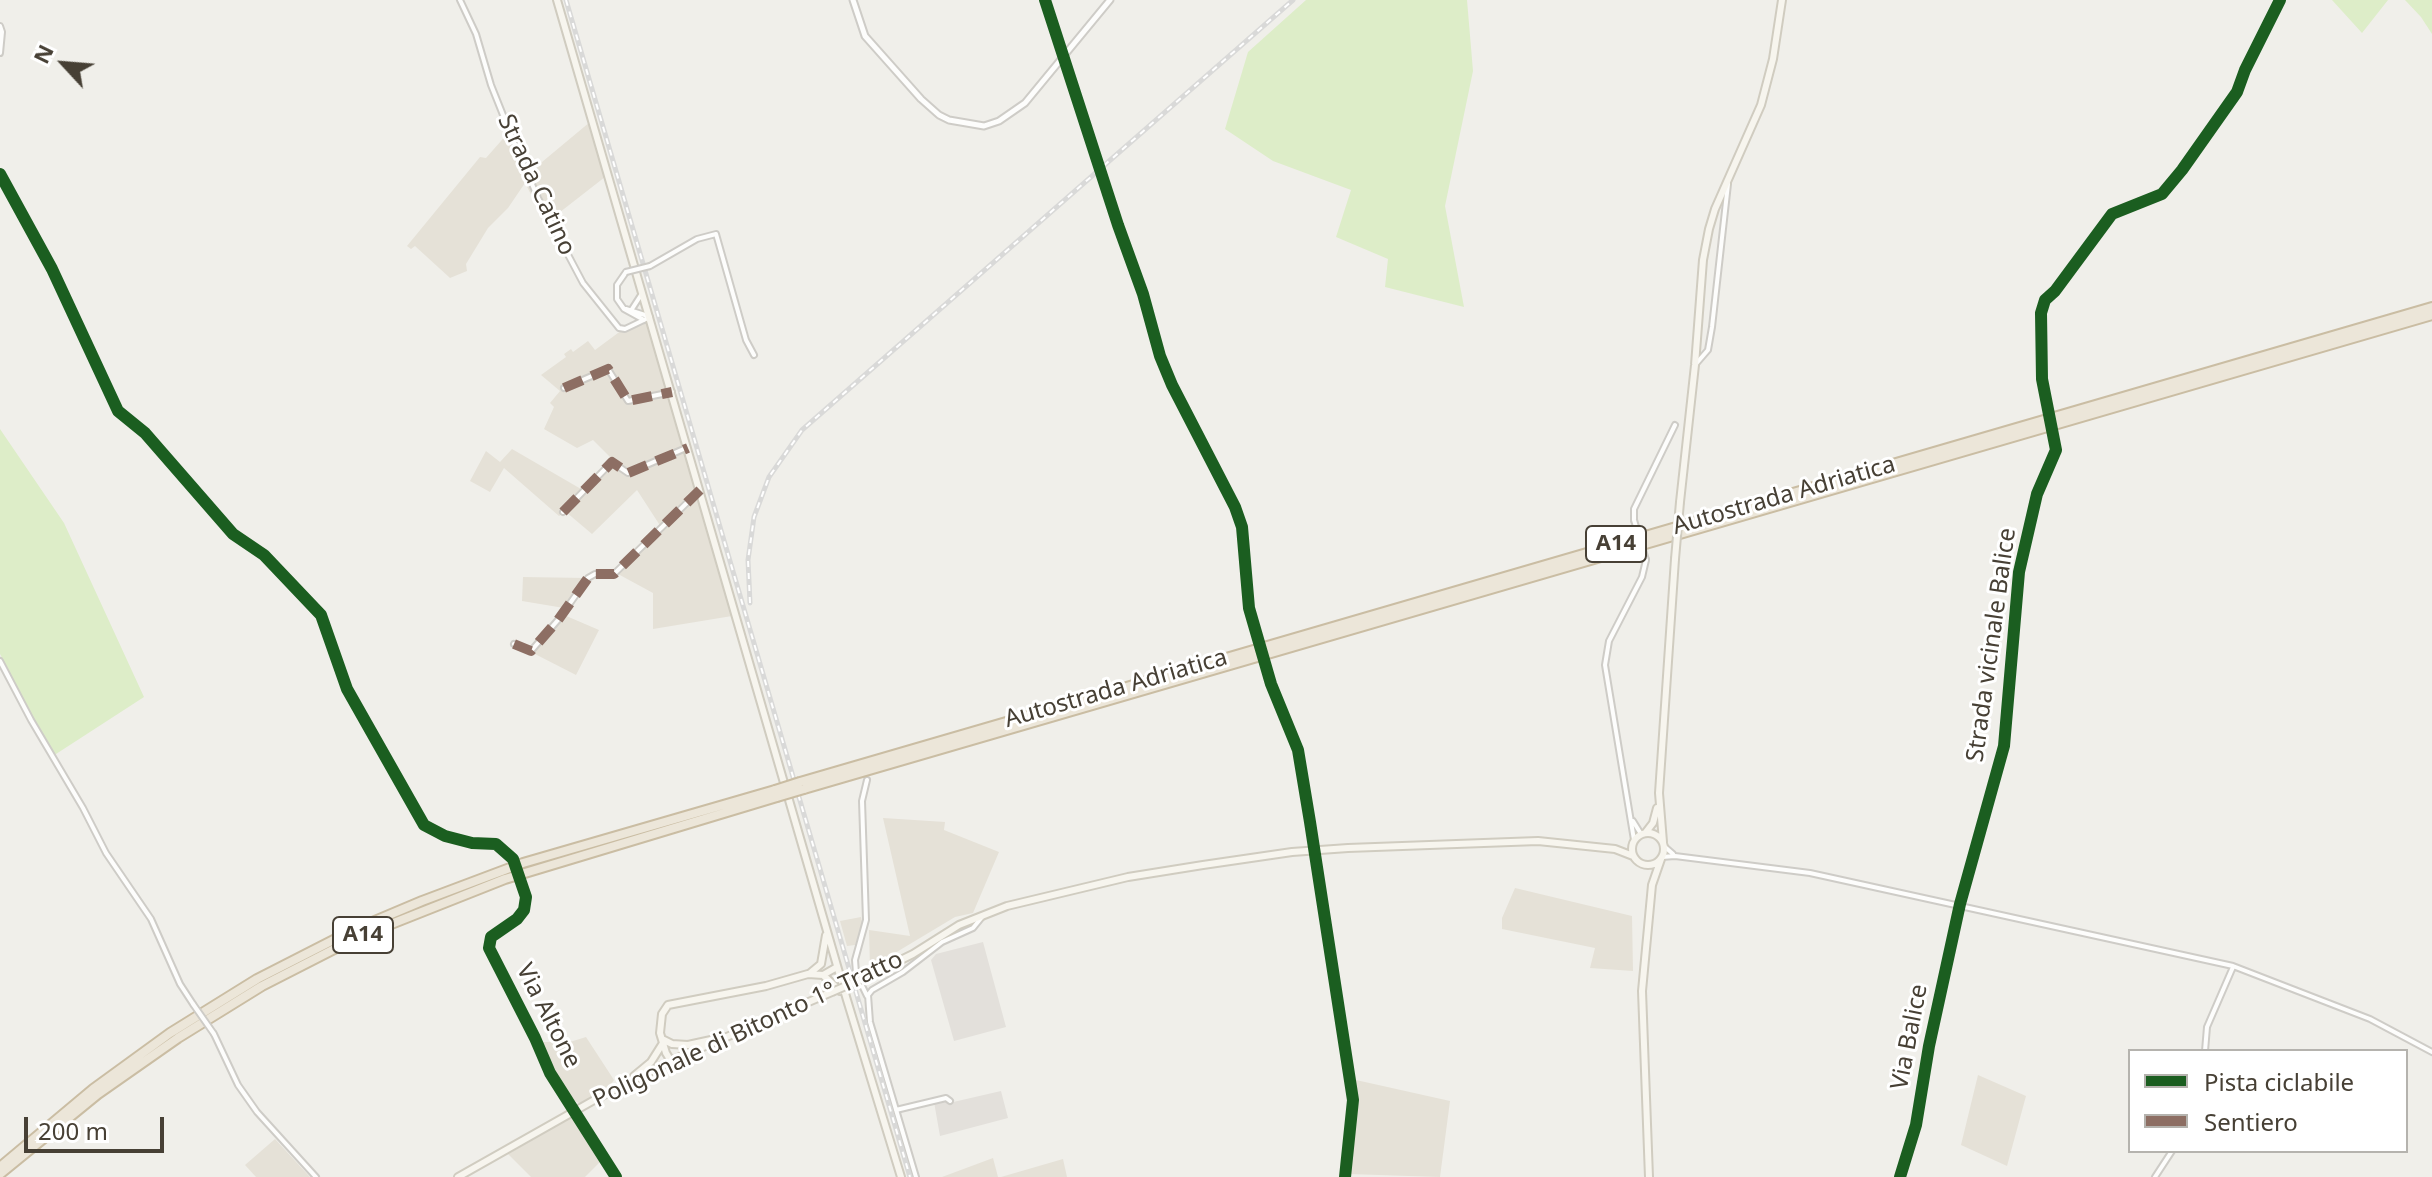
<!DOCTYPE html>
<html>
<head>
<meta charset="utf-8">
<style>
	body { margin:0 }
	#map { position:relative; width:2432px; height:1177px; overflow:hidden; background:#f0efea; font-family:"Noto Sans",sans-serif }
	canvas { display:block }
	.legend { position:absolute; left:2128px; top:1049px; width:280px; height:104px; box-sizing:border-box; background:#fff; border:2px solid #b5b3ae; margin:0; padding:10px 14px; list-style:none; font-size:24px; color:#474035 }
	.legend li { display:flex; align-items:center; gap:16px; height:40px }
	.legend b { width:40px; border:2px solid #b5b3ae }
	.north { position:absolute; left:24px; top:24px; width:80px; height:80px; -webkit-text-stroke:6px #fff; paint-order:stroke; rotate:296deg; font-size:22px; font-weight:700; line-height:32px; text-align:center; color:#474035 }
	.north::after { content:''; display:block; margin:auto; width:28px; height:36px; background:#474035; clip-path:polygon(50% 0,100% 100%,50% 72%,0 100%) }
	.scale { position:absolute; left:24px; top:1117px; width:140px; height:36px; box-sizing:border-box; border:4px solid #474035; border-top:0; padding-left:10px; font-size:24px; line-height:28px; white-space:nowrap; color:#474035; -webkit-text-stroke:6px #fff; paint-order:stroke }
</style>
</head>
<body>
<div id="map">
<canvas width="2432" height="1177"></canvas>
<ul class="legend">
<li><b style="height:10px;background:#1b5e20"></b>Pista ciclabile</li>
<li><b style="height:10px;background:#8d6e63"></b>Sentiero</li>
</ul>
<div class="north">N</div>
<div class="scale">200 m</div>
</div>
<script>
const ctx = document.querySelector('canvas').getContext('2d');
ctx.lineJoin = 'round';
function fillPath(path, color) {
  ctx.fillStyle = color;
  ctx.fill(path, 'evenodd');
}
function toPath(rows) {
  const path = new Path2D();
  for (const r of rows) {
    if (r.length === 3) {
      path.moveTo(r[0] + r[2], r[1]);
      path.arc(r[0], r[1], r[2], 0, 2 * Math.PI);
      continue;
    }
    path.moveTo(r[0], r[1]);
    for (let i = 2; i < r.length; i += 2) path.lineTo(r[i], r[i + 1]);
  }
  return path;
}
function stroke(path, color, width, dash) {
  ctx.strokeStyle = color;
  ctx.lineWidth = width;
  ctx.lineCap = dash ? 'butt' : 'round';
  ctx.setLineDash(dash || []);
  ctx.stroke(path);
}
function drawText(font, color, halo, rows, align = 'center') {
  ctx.font = font + ' "Noto Sans",sans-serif';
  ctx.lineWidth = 6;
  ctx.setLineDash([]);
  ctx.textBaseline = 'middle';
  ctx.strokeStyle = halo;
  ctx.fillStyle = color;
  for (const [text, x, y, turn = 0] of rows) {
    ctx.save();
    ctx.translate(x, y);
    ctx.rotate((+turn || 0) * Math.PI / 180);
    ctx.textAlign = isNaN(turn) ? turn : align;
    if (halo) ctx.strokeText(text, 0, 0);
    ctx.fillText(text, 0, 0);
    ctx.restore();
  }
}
const residential = toPath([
	[590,122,605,177,546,223,525,183,508,208,488,228,466,264,467,271,450,278,415,246,411,249,407,246,480,157,486,158,508,133,530,172],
	[647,323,732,616,653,629,653,593,618,574,661,527,637,490,592,534,566,512,559,516,504,468,490,492,470,481,486,451,500,462,512,449,581,489,612,459,593,440,577,448,544,429,554,407,550,403,560,391,541,375,566,357,564,354,571,349,573,352,588,341,595,350,622,330],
	[523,577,586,578,564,615,599,630,576,675,533,653,564,608,522,601],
	[883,818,945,822,944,830,999,852,973,913,955,917,870,968,869,930,910,936],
	[1515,888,1632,916,1633,971,1590,968,1595,948,1502,929,1502,918],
	[861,917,863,926,855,945,847,946,840,921],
	[586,1037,614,1080,609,1087,580,1104,569,1097,553,1070,540,1042,570,1042],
	[1978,1075,2026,1096,2007,1166,1961,1145],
	[1356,1080,1450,1101,1440,1177,1348,1174],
	[572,1117,577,1118,603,1159,585,1177,531,1177,508,1154],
	[275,1139,310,1177,256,1177,245,1165],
	[993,1158,998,1177,942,1177],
	[1063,1159,1067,1177,1001,1177]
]);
const industrial = toPath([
	[983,942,1006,1027,954,1041,931,960,936,954],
	[1001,1091,1008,1118,940,1136,934,1102,943,1100,949,1103]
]);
const green = toPath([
	[1306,0,1467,0,1473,71,1445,206,1464,307,1385,287,1388,259,1336,237,1351,190,1273,161,1225,129,1248,52],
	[2332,0,2388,0,2362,33],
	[2405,0,2432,0,2432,34,2421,17],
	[0,429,64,523,144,697,56,754,51,753,0,654]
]);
const minor = toPath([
	[460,0,476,34,491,85,515,145,538,198,583,283,619,328,625,329,650,317],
	[1045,0,1073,89],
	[0,26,2,32,0,53],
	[0,174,52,269,118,411,145,433,233,534,264,555,321,615,347,689,424,825,445,836,472,843,496,844,513,859],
	[1118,225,1143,294,1160,356,1172,385,1235,507,1242,527,1246,588,1255,630],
	[650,266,697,239,716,234,746,340,754,355],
	[626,272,617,285,617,299,624,309,644,320],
	[626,309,648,316],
	[632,309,641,295],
	[1695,365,1708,350,1712,327,1728,184],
	[564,388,608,369,628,401,672,392],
	[2046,406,2042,379,2041,313,2045,300,2055,291,2112,214,2162,194,2182,170,2237,92,2245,70,2280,0],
	[563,512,612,462,628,473,686,448],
	[1634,520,1634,509,1675,425],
	[514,644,531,651,558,620,588,578,595,574,614,574,699,491],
	[0,661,31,720,83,808,106,853,151,919,180,984,193,1004],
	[1267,669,1298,750,1350,1079,1353,1100,1345,1177],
	[1633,821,1641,834],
	[1634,840,1605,665,1609,641,1642,577,1646,560],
	[1665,847,1673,854],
	[1662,857,1675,856,1810,873,2233,966,2370,1019,2432,1052],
	[519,879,526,897,524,910,517,919,491,937,489,948,535,1038,550,1073,616,1177],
	[867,996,856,973,855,960,866,920,862,801,867,780],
	[214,1034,238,1085,257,1112,316,1177],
	[2205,1051,2207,1027,2233,967],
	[896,1110,946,1098,950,1101],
	[916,1177,870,1022,868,995,872,990,903,972,942,942,973,928,982,917],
	[1900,1177,1916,1125,1929,1046,1960,904,2004,746,2019,572,2037,494,2056,450,2055,439],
	[2155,1177,2172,1151]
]);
const tertiary = toPath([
	[853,0,865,36,921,99,939,115,949,120,984,126,999,121,1025,103,1110,0]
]);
const secondary = toPath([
	[557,0,847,1000,901,1177],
	[1680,502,1695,365,1703,260,1709,229,1715,209,1761,105,1773,59,1782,0],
	[1646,832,1653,823,1657,808],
	[1648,849,16],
	[1663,842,1659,793,1675,559],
	[809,974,821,964,826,935],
	[823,975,840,991],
	[862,979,913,954,959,925,1007,906,1128,877,1203,865,1292,852,1348,848,1538,841,1615,849,1633,856],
	[664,1040,672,1044,688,1045,711,1040],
	[671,1061,666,1053,660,1033,662,1014,668,1005,766,986,808,974,823,975,837,967],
	[634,1076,651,1062,663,1043],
	[458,1177,596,1099,675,1059,832,992],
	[1649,1177,1642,991,1652,885,1661,859]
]);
const motorway = toPath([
	[800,782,2432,307],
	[804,789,2432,315],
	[0,1167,93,1089,170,1033,257,979,351,931,422,901,523,863,775,790],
	[0,1174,98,1094,178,1038,262,986,356,938,505,879,777,797]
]);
const rail = toPath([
	[566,0,910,1177],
	[750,603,748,560,754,517,769,477,802,430,1293,0]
]);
const minorBridge = toPath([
	[1073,89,1118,225],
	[626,272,650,266],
	[2046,406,2055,439],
	[1634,520,1646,560],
	[1255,630,1267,669],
	[193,1004,214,1034]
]);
const secondaryBridge = toPath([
	[1675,559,1680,502],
	[832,992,862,979]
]);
const motorwayBridge = toPath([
	[775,790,800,782],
	[777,797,804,789]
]);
const quiet = toPath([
	[564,388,608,369,628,401,672,392],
	[563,512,612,462,628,473,688,448],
	[514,644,531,651,558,620,588,578,595,574,614,574,700,490]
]);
const cycleway = toPath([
	[1045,0,1118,225,1143,294,1160,356,1172,385,1235,507,1242,527,1249,608,1271,684,1298,750,1310,822,1353,1100,1345,1177],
	[0,174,52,269,118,411,145,433,233,534,264,555,321,615,347,689,424,825,445,836,472,843,496,844,513,859,526,897,524,910,517,919,491,937,489,948,535,1038,550,1073,616,1177],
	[1900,1177,1916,1125,1929,1046,1960,904,2004,746,2019,572,2037,494,2056,450,2042,379,2041,313,2045,300,2055,291,2112,214,2162,194,2182,170,2237,92,2245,70,2280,0]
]);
const shields = [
	[1616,544,60],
	[363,935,60]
];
const shieldNames = [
	["A14",1616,544],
	["A14",363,935]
];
const streetNames = [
	["Strada Catino",536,185,65],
	["Autostrada Adriatica",1784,496,-16],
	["Strada vicinale Balice",1992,645,-82],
	["Autostrada Adriatica",1116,689,-16],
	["Via Altone",548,1016,63],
	["Poligonale di Bitonto 1° Tratto",748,1030,-25],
	["Via Balice",1910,1037,-79]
];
fillPath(residential, '#e5e1d7');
fillPath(industrial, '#e3e0db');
fillPath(green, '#ddedc8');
stroke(minor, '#ceccc7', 8);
stroke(tertiary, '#ceccc7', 9);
stroke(secondary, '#d0ccc0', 10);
stroke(motorway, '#cabda3', 12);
stroke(minor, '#fdfdfc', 4);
stroke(tertiary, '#fdfdfc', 5);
stroke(secondary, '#f7f5ee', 6);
stroke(motorway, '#ece6d9', 8);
stroke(rail, '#d9d9d8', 5);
stroke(rail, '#fff', 2, [6]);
stroke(minorBridge, '#ceccc7', 8, []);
stroke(secondaryBridge, '#d0ccc0', 10, []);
stroke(motorwayBridge, '#cabda3', 12, []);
stroke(minorBridge, '#fdfdfc', 4);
stroke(secondaryBridge, '#f7f5ee', 6);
stroke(motorwayBridge, '#ece6d9', 8);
stroke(quiet, '#8d6e63', 10, [20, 10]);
stroke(cycleway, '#1b5e20', 12);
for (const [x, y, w] of shields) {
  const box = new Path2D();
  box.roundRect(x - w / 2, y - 18, w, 36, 6);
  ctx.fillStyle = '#fff';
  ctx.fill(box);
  stroke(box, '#474035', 2);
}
drawText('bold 22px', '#474035', null, shieldNames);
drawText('24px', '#474035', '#fff', streetNames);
</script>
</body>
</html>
